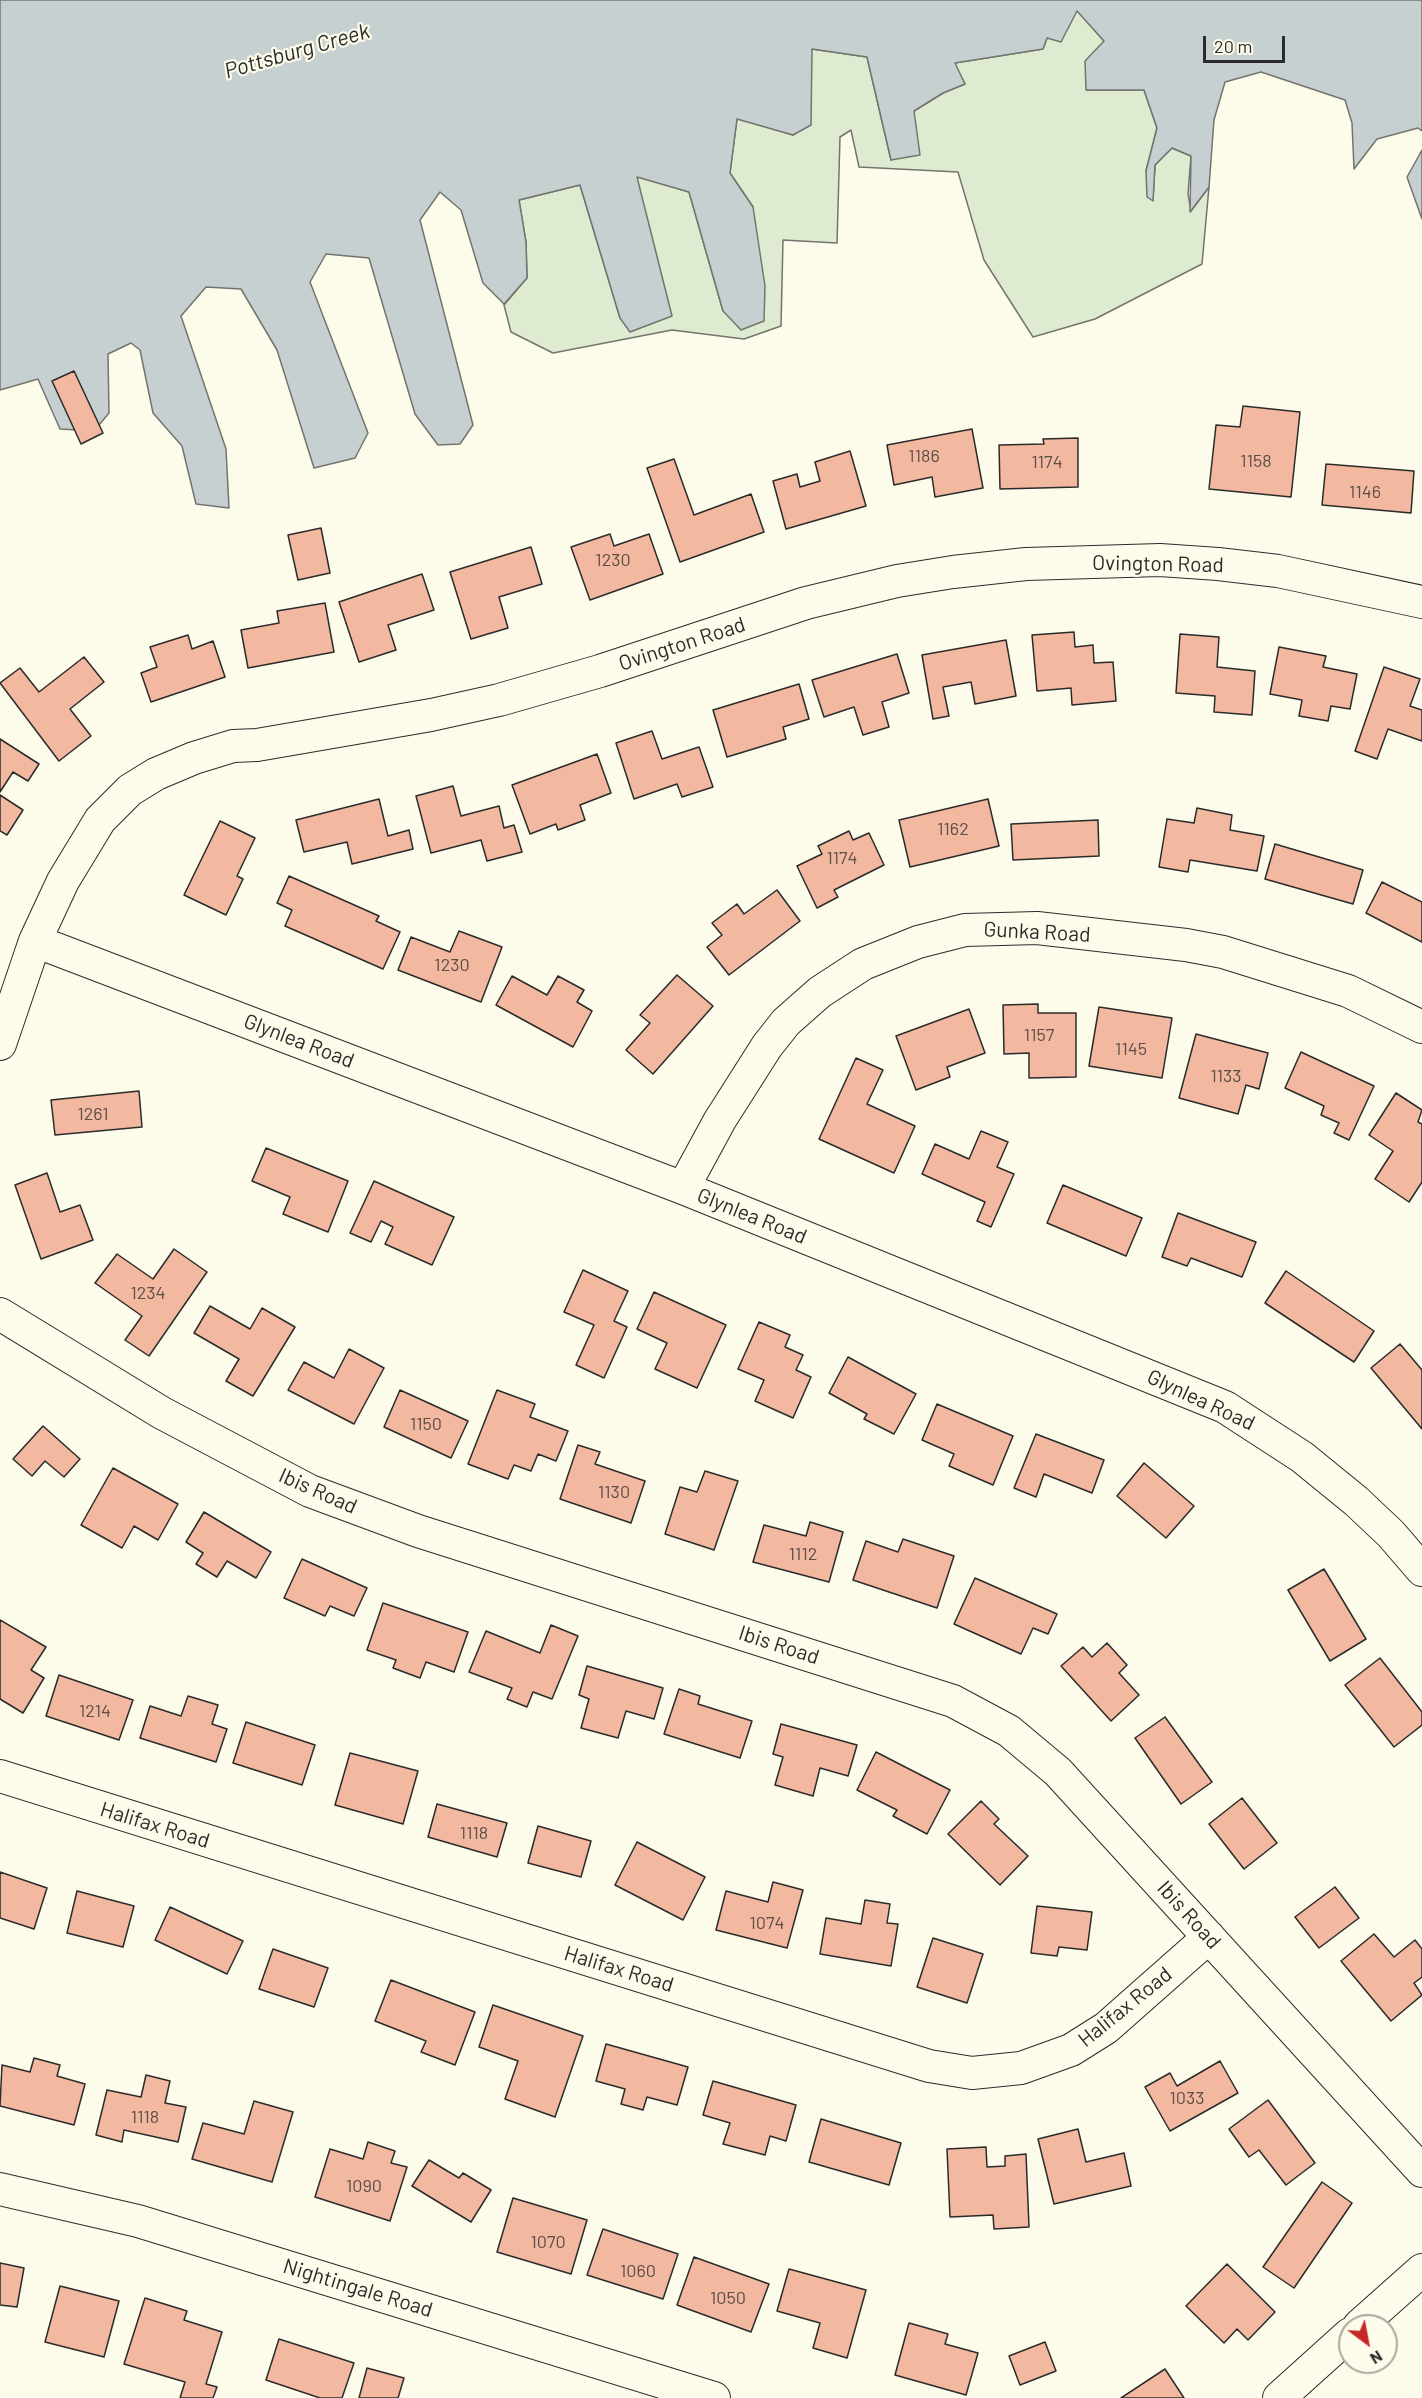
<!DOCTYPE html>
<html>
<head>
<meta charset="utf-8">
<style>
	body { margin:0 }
	#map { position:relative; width:1422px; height:2398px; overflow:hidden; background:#fdfbea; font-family:Barlow,sans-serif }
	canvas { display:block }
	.north { position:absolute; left:1338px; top:2314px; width:60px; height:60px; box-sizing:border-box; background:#fdfbea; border:2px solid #a9a89e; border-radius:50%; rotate:148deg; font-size:16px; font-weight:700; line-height:24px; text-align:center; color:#2b2b2b }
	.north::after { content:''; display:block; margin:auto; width:21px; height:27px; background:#c62828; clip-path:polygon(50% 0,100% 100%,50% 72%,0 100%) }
	.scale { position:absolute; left:1203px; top:36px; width:82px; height:27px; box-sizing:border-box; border:3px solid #2b2b2b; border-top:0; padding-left:8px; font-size:18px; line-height:21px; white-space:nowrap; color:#2b2b2b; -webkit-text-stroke:4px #fdfbea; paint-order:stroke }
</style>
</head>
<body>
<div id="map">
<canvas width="1422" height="2398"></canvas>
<div class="north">N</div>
<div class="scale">20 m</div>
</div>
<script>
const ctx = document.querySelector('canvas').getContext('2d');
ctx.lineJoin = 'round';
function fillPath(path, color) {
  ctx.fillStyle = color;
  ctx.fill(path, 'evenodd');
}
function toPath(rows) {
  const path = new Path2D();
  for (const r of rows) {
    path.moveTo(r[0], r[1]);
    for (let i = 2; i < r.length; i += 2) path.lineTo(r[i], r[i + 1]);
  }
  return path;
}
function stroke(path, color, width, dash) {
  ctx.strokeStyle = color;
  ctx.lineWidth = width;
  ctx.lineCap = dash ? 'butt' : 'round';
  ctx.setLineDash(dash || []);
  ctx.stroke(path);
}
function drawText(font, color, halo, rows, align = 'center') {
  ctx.font = font + ' Barlow,sans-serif';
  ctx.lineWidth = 4.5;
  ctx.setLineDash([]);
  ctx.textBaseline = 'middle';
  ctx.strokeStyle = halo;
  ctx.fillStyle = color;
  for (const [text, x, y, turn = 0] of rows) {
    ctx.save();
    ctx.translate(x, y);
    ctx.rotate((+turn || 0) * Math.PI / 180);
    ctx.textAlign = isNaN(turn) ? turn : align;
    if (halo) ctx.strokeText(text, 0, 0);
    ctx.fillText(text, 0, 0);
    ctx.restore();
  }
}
const green = toPath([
	[1077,10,1104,41,1087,90,1144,90,1157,128,1146,171,1153,200,1155,165,1172,148,1191,156,1188,194,1191,211,1209,187,1202,264,1095,319,1033,337,984,260,958,172,859,167,851,130,840,137,837,243,783,240,781,326,744,339,672,330,553,353,511,332,504,305,527,278,526,242,519,200,580,185,620,318,637,176,689,192,723,311,753,207,730,173,737,118,793,135,812,49,867,57,891,160,914,111,943,93,965,84,954,63,1043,49,1047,38,1077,10]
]);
const water = toPath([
	[0,0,1422,0,1422,131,1418,128,1377,139,1354,169,1352,123,1345,100,1261,72,1225,82,1214,120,1209,187,1190,212,1191,156,1172,148,1155,165,1153,201,1147,197,1146,171,1157,128,1144,90,1086,90,1085,61,1104,41,1077,11,1061,42,1047,38,1043,49,955,63,965,84,943,93,914,111,920,155,891,160,867,57,812,49,811,125,793,135,737,119,730,173,753,207,765,286,764,321,741,330,723,311,689,192,637,177,672,316,630,332,620,318,580,185,519,200,526,242,527,278,504,304,483,283,461,210,440,192,420,220,473,425,460,444,438,445,415,414,369,258,326,254,310,282,368,433,355,458,314,468,277,350,241,289,206,287,181,316,226,449,229,508,196,504,182,446,153,413,140,350,131,343,108,354,109,413,94,431,60,429,38,379,0,390,0,0],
	[1422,150,1422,219,1407,177,1422,150]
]);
const building = toPath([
	[74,371,103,433,81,444,52,381,74,371],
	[1243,406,1300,412,1291,497,1209,489,1216,425,1240,427,1243,406],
	[972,429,983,488,935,497,932,477,894,485,887,445,972,429],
	[1078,438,1078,487,1000,489,999,445,1044,444,1043,439,1078,438],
	[850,451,866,506,786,529,773,481,797,474,800,487,820,481,815,462,850,451],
	[674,459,694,515,751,494,764,532,680,562,647,468,674,459],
	[1326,464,1414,471,1411,513,1322,505,1326,464],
	[321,528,330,573,298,580,288,535,321,528],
	[610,534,614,546,649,534,663,574,590,600,571,547,610,534],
	[531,547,542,584,499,597,508,628,471,639,450,572,531,547],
	[422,574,434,610,388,625,396,650,359,662,339,602,422,574],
	[325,603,334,652,248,668,241,630,279,623,277,611,325,603],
	[1074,632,1075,647,1093,645,1094,663,1113,662,1116,701,1072,705,1071,688,1037,691,1032,635,1074,632],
	[1180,634,1219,637,1217,667,1255,671,1252,715,1214,712,1215,696,1176,693,1180,634],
	[188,635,192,649,213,641,225,677,151,702,141,673,157,667,150,647,188,635],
	[1006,640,1016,696,975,704,971,682,943,687,949,716,933,719,922,655,1006,640],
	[1279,647,1326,656,1323,667,1357,674,1350,709,1331,706,1328,721,1299,716,1302,700,1270,694,1279,647],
	[897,654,909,693,882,702,889,727,863,735,854,707,824,717,812,680,897,654],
	[84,657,104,682,70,709,91,736,59,761,0,683,20,668,39,692,84,657],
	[1384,667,1420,679,1410,706,1422,710,1422,741,1388,729,1377,759,1355,751,1384,667],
	[799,684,809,719,783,727,786,739,727,757,713,710,799,684],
	[652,731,662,759,699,747,713,787,682,797,677,784,634,799,616,743,652,731],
	[0,739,39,764,28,781,13,772,0,792,0,739],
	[597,754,611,793,580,805,585,820,558,830,556,824,530,834,512,785,597,754],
	[453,786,461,816,499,806,504,828,514,825,522,852,487,861,481,840,431,853,416,796,453,786],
	[0,795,23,810,7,835,0,831,0,795],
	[379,799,388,836,409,830,413,849,352,864,347,842,304,852,296,820,379,799],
	[988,799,999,846,910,867,899,820,988,799],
	[1197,808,1232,815,1230,830,1264,836,1257,871,1190,860,1188,872,1159,867,1167,819,1194,823,1197,808],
	[1098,820,1099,856,1013,860,1011,824,1098,820],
	[220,821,255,838,237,876,243,879,226,915,184,895,220,821],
	[849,831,853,840,869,833,884,865,834,890,838,897,817,908,797,866,822,854,818,846,849,831],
	[1275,844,1363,870,1353,904,1265,879,1275,844],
	[289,876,379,916,376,921,400,932,383,969,285,926,292,910,277,903,289,876],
	[1382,882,1422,902,1422,942,1366,913,1382,882],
	[777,890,800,921,729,975,707,947,722,935,712,923,737,904,744,914,777,890],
	[459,931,502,947,481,1002,398,970,411,937,450,952,459,931],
	[677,975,713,1006,653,1074,626,1050,650,1023,640,1015,677,975],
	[512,976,547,995,558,976,584,990,577,1002,592,1011,573,1047,496,1005,512,976],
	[1038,1004,1038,1013,1076,1013,1076,1077,1029,1078,1029,1053,1004,1054,1003,1005,1038,1004],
	[1099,1007,1172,1018,1162,1078,1089,1066,1099,1007],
	[969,1009,985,1053,947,1067,950,1077,916,1090,896,1036,969,1009],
	[1196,1034,1268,1053,1259,1089,1246,1085,1238,1114,1179,1098,1196,1034],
	[1301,1052,1374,1086,1349,1140,1334,1133,1339,1123,1321,1115,1324,1106,1285,1088,1301,1052],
	[856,1058,883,1070,867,1104,915,1126,894,1173,819,1139,856,1058],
	[139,1091,142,1127,55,1135,51,1100,139,1091],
	[1396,1093,1422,1110,1418,1122,1422,1124,1422,1182,1409,1202,1375,1179,1393,1151,1369,1135,1396,1093],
	[981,1131,1008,1142,997,1167,1014,1174,991,1227,977,1221,985,1202,922,1174,935,1144,969,1159,981,1131],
	[266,1148,348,1181,328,1232,283,1214,290,1197,252,1181,266,1148],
	[47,1173,60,1212,80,1205,93,1240,41,1259,15,1185,47,1173],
	[374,1181,454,1217,432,1265,385,1244,393,1227,381,1221,371,1242,350,1233,374,1181],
	[1063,1185,1142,1218,1126,1256,1047,1223,1063,1185],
	[1178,1213,1256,1242,1242,1277,1191,1258,1187,1266,1162,1257,1178,1213],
	[174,1249,207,1272,149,1356,125,1340,142,1316,95,1283,117,1254,153,1279,174,1249],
	[583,1270,628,1291,614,1321,627,1327,604,1378,576,1365,594,1325,564,1312,583,1270],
	[1286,1271,1374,1331,1354,1362,1265,1303,1286,1271],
	[654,1292,726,1325,697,1388,655,1369,667,1343,637,1329,654,1292],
	[210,1306,250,1329,262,1308,295,1327,253,1396,226,1381,239,1359,194,1333,210,1306],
	[759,1322,790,1335,785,1347,803,1355,796,1370,811,1377,793,1418,755,1401,764,1380,738,1369,759,1322],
	[1400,1344,1422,1370,1422,1429,1371,1368,1400,1344],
	[349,1349,384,1368,354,1424,288,1390,304,1362,334,1378,349,1349],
	[848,1357,916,1394,894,1434,864,1419,867,1414,829,1393,848,1357],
	[400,1390,468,1421,451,1458,384,1427,400,1390],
	[497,1390,535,1404,530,1417,568,1431,556,1461,538,1454,531,1471,514,1465,508,1479,468,1464,497,1390],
	[937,1404,1013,1436,993,1485,949,1466,954,1454,922,1440,937,1404],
	[43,1426,80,1459,64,1477,45,1461,32,1476,13,1459,43,1426],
	[1036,1434,1104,1460,1092,1493,1044,1474,1036,1497,1014,1488,1036,1434],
	[578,1445,600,1452,595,1464,645,1481,631,1523,560,1499,578,1445],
	[1144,1463,1194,1506,1166,1538,1117,1496,1144,1463],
	[113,1468,178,1504,158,1540,134,1526,122,1548,81,1525,113,1468],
	[705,1471,738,1481,714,1550,665,1534,680,1487,697,1492,705,1471],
	[204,1512,271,1552,256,1578,227,1561,217,1577,196,1564,203,1553,186,1542,204,1512],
	[810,1522,843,1532,829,1582,753,1562,764,1525,806,1536,810,1522],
	[903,1539,954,1556,937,1608,853,1580,866,1541,898,1552,903,1539],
	[302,1559,367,1588,354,1616,330,1606,325,1616,284,1598,302,1559],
	[1324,1569,1366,1639,1330,1661,1288,1590,1324,1569],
	[975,1578,1057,1614,1048,1634,1033,1628,1021,1654,954,1624,975,1578],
	[383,1603,468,1632,454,1672,426,1662,420,1678,393,1668,396,1660,367,1650,383,1603],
	[0,1620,46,1647,31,1670,44,1678,23,1713,0,1699,0,1620],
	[551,1625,578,1636,552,1699,533,1692,527,1707,507,1699,512,1688,469,1672,486,1631,540,1653,551,1625],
	[1107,1643,1127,1665,1119,1673,1139,1695,1111,1721,1061,1666,1083,1647,1092,1657,1107,1643],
	[1380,1658,1422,1712,1422,1725,1394,1747,1345,1685,1380,1658],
	[587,1666,663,1688,654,1719,626,1711,618,1738,581,1728,589,1699,579,1695,587,1666],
	[59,1675,133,1700,119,1740,46,1716,59,1675],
	[679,1689,700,1696,698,1704,752,1721,740,1758,664,1734,679,1689],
	[188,1696,218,1705,212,1724,227,1729,216,1762,140,1738,150,1706,181,1716,188,1696],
	[1165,1717,1212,1782,1181,1804,1135,1738,1165,1717],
	[246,1722,315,1745,302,1785,233,1763,246,1722],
	[781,1724,857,1745,848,1776,820,1768,813,1796,775,1785,783,1757,773,1754,781,1724],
	[876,1752,950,1790,927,1834,893,1816,897,1810,857,1790,876,1752],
	[350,1753,418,1771,403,1824,335,1805,350,1753],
	[1242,1798,1277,1843,1244,1869,1209,1824,1242,1798],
	[981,1801,999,1819,994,1824,1028,1856,1000,1885,948,1834,981,1801],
	[437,1804,507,1823,497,1857,428,1837,437,1804],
	[538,1826,591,1841,581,1877,528,1863,538,1826],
	[637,1842,705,1877,683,1920,615,1885,637,1842],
	[0,1872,47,1888,34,1929,0,1918,0,1872],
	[773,1882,803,1890,787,1948,716,1930,726,1891,768,1902,773,1882],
	[1335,1887,1359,1918,1319,1948,1295,1917,1335,1887],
	[77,1891,134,1906,123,1947,67,1933,77,1891],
	[865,1900,890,1904,887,1923,898,1924,891,1966,820,1954,826,1918,861,1924,865,1900],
	[1037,1906,1092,1912,1087,1950,1059,1947,1057,1956,1031,1953,1037,1906],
	[170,1907,243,1941,227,1974,155,1940,170,1907],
	[1374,1934,1394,1957,1415,1940,1422,1949,1422,1977,1414,1983,1422,1995,1391,2021,1341,1961,1374,1934],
	[933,1938,983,1954,967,2003,917,1987,933,1938],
	[273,1949,328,1968,314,2007,259,1989,273,1949],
	[391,1980,475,2012,455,2065,421,2052,426,2041,375,2021,391,1980],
	[493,2005,583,2036,555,2117,505,2099,518,2061,479,2047,493,2005],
	[606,2044,688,2067,677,2105,647,2097,643,2110,621,2104,625,2089,596,2081,606,2044],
	[34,2058,60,2065,57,2076,85,2084,74,2125,0,2106,2,2065,30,2072,34,2058],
	[1220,2061,1238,2093,1170,2131,1145,2087,1170,2073,1177,2086,1220,2061],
	[146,2075,170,2081,165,2103,186,2107,178,2142,124,2130,122,2142,96,2135,107,2090,141,2097,146,2075],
	[713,2081,796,2105,786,2141,770,2136,765,2155,723,2144,730,2123,703,2115,713,2081],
	[1268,2100,1315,2163,1286,2185,1259,2150,1249,2157,1229,2129,1268,2100],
	[254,2101,293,2112,272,2182,192,2159,203,2123,244,2134,254,2101],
	[821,2119,901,2143,889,2185,809,2162,821,2119],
	[1078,2129,1086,2162,1124,2153,1131,2186,1054,2204,1038,2139,1078,2129],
	[368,2142,395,2151,391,2163,407,2167,390,2221,315,2197,330,2149,363,2159,368,2142],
	[986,2147,987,2167,1005,2166,1005,2156,1026,2154,1029,2227,994,2229,993,2215,950,2217,947,2149,986,2147],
	[429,2160,459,2178,463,2173,491,2190,471,2222,412,2186,429,2160],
	[1322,2182,1352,2203,1294,2288,1263,2267,1322,2182],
	[513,2198,587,2220,571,2274,497,2252,513,2198],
	[603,2229,678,2254,663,2299,587,2275,603,2229],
	[694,2257,769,2284,751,2332,677,2305,694,2257],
	[0,2263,24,2268,17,2307,0,2305,0,2263],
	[1227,2264,1275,2312,1248,2340,1237,2329,1224,2343,1186,2306,1227,2264],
	[789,2269,866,2290,847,2358,813,2348,820,2323,777,2311,789,2269],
	[60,2286,119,2301,104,2357,45,2342,60,2286],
	[145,2298,187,2311,184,2320,222,2332,206,2384,217,2387,213,2398,180,2398,185,2382,124,2364,145,2298],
	[909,2323,948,2334,945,2344,978,2353,966,2395,895,2375,909,2323],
	[279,2339,354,2363,342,2398,320,2398,266,2380,279,2339],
	[1045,2342,1056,2371,1020,2385,1009,2356,1045,2342],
	[367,2368,404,2378,398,2398,359,2398,367,2368],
	[1165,2369,1184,2398,1121,2398,1165,2369]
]);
const minor = toPath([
	[35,941,683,1188,1225,1407,1302,1457,1356,1501,1391,1534,1422,1570],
	[0,1044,35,941,63,881,100,820,130,790,156,774,194,758,233,746,257,745,431,715,499,700,600,671,806,603,897,581,953,572,1026,564,1160,560,1218,564,1278,571,1422,602],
	[683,1188,720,1120,767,1046,786,1022,820,992,863,964,918,942,965,930,1037,928,1186,945,1223,952,1348,991,1422,1027],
	[0,1314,162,1413,310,1491,418,1531,953,1701,1009,1731,1058,1772,1422,2171],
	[0,1776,929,2066,972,2073,1021,2068,1071,2050,1106,2028,1209,1937],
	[0,2189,138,2221,714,2398],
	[1359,2326,1422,2270],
	[1279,2398,1350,2334]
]);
const numberNames = [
	["1186",924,456],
	["1158",1256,461],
	["1174",1047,462],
	["1146",1365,492],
	["1230",613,560],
	["1162",953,829],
	["1174",842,858],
	["1230",452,965],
	["1157",1039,1035],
	["1145",1131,1049],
	["1133",1226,1076],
	["1261",93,1114],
	["1234",148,1293],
	["1150",426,1424],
	["1130",614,1492],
	["1112",803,1554],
	["1214",95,1711],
	["1118",474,1833],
	["1074",767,1923],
	["1033",1187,2098],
	["1118",145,2117],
	["1090",364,2186],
	["1070",548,2242],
	["1060",638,2271],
	["1050",728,2298]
];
const streetNames = [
	["Ovington Road",1158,564,1],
	["Ovington Road",682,644,-18],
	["Gunka Road",1037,932,3],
	["Glynlea Road",299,1041,21],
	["Glynlea Road",752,1216,22],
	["Glynlea Road",1201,1400,25],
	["Ibis Road",318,1491,24],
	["Ibis Road",779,1645,18],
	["Halifax Road",155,1825,17],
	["Ibis Road",1189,1915,48],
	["Halifax Road",619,1969,17],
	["Halifax Road",1125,2007,-39],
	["Nightingale Road",358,2288,17]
];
const waterNames = [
	["Pottsburg Creek",297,51,-16]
];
fillPath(green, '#deebd1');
stroke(green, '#74746e', 1.5);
fillPath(water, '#c7d0d0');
stroke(water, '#74746e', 1.5);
fillPath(building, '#f2b8a0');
stroke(building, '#2b2b2b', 1.5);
stroke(minor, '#2b2b2b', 34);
stroke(minor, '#fdfbea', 32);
drawText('18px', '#5d4e48', null, numberNames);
drawText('21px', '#2b2b2b', '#fdfbea', streetNames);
drawText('italic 22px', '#2b2b2b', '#fdfbea', waterNames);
</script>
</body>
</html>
